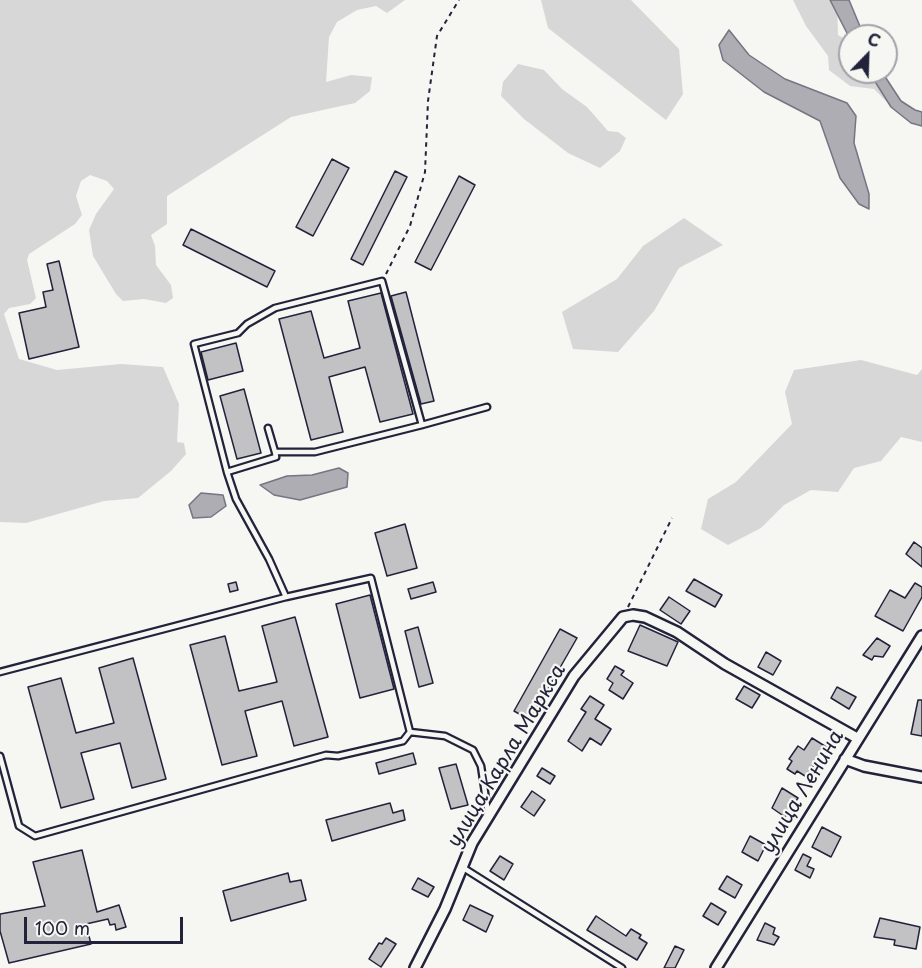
<!DOCTYPE html>
<html>
<head>
<meta charset="utf-8">
<style>
	body { margin:0 }
	#map { position:relative; width:922px; height:968px; overflow:hidden; background:#f6f6f2; font-family:"Playpen Sans",sans-serif }
	canvas { display:block }
	.north { position:absolute; left:838px; top:24px; width:60px; height:60px; box-sizing:border-box; background:#f6f6f2; border:2px solid #a1a1a9; border-radius:50%; rotate:23deg; font-size:16px; font-weight:700; line-height:24px; text-align:center; color:#22223b }
	.north::after { content:''; display:block; margin:auto; width:21px; height:27px; background:#22223b; clip-path:polygon(50% 0,100% 100%,50% 72%,0 100%) }
	.scale { position:absolute; left:24px; top:917px; width:159px; height:27px; box-sizing:border-box; border:3px solid #22223b; border-top:0; padding-left:8px; font-size:18px; line-height:21px; white-space:nowrap; color:#22223b; -webkit-text-stroke:4px #f6f6f2; paint-order:stroke }
</style>
</head>
<body>
<div id="map">
<canvas width="922" height="968"></canvas>
<div class="north">С</div>
<div class="scale">100 m</div>
</div>
<script>
const ctx = document.querySelector('canvas').getContext('2d');
ctx.lineJoin = 'round';
function fillPath(path, color) {
  ctx.fillStyle = color;
  ctx.fill(path, 'evenodd');
}
function toPath(rows) {
  const path = new Path2D();
  for (const r of rows) {
    path.moveTo(r[0], r[1]);
    for (let i = 2; i < r.length; i += 2) path.lineTo(r[i], r[i + 1]);
  }
  return path;
}
function stroke(path, color, width, dash) {
  ctx.strokeStyle = color;
  ctx.lineWidth = width;
  ctx.lineCap = dash ? 'butt' : 'round';
  ctx.setLineDash(dash || []);
  ctx.stroke(path);
}
function drawText(font, color, halo, rows, align = 'center') {
  ctx.font = font + ' "Playpen Sans",sans-serif';
  ctx.lineWidth = 4.5;
  ctx.setLineDash([]);
  ctx.textBaseline = 'middle';
  ctx.strokeStyle = halo;
  ctx.fillStyle = color;
  for (const [text, x, y, turn = 0] of rows) {
    ctx.save();
    ctx.translate(x, y);
    ctx.rotate((+turn || 0) * Math.PI / 180);
    ctx.textAlign = isNaN(turn) ? turn : align;
    if (halo) ctx.strokeText(text, 0, 0);
    ctx.fillText(text, 0, 0);
    ctx.restore();
  }
}
const green = toPath([
	[0,0,405,0,387,13,376,6,357,10,337,22,329,37,326,82,351,75,372,77,370,91,355,103,291,117,167,196,167,224,151,235,155,246,156,265,171,285,173,298,166,303,144,299,123,301,116,294,93,256,89,230,96,214,114,189,107,181,90,175,81,181,76,196,82,215,75,224,29,254,27,260,36,298,30,304,9,308,4,314,19,359,57,370,121,364,163,367,179,404,177,442,184,443,186,454,171,471,138,498,104,501,26,523,0,522],
	[541,0,631,0,679,49,683,94,666,120,548,28],
	[793,0,837,0,838,35,850,42,850,72,874,72,899,107,887,102,874,89,850,86,829,70,828,56,806,26],
	[518,64,544,70,562,89,587,107,608,131,618,132,626,138,620,151,600,168,568,153,524,119,501,96,503,82],
	[684,218,723,245,679,268,654,311,618,352,573,349,562,312,617,279,643,246],
	[861,360,917,375,922,369,922,442,901,437,881,461,854,468,838,492,811,490,784,505,761,528,728,545,701,529,708,499,736,482,792,424,785,392,794,370]
]);
const water = toPath([
	[830,0,849,0,864,36,850,36,850,39,830,0],
	[729,30,749,55,785,79,847,103,856,116,854,143,869,194,869,209,859,204,840,178,820,121,764,92,723,60,719,45,729,30],
	[869,72,882,72,901,101,915,110,922,112,922,126,911,123,891,107,869,72],
	[339,468,348,473,347,487,300,500,274,495,260,485,287,476,312,475,339,468],
	[201,493,223,495,226,506,211,517,193,518,189,505,201,493]
]);
const building = toPath([
	[332,159,349,168,313,236,296,227,332,159],
	[395,171,407,177,363,265,351,259,395,171],
	[459,176,475,185,431,270,415,262,459,176],
	[191,229,275,271,267,287,183,245,191,229],
	[59,261,79,347,29,359,19,313,46,307,43,292,53,290,47,264,59,261],
	[406,292,434,401,421,404,391,296,406,292],
	[381,293,413,414,380,422,365,367,329,377,343,432,311,440,279,319,311,311,324,358,360,348,348,301,381,293],
	[236,343,243,371,208,380,201,352,236,343],
	[244,389,261,453,237,459,220,396,244,389],
	[405,524,417,568,387,576,375,533,405,524],
	[914,542,922,548,922,567,906,554,914,542],
	[694,579,722,595,715,607,686,591,694,579],
	[236,582,238,590,230,592,228,584,236,582],
	[433,582,436,592,411,599,408,589,433,582],
	[915,583,922,587,922,597,903,631,875,616,890,590,905,598,915,583],
	[370,595,394,689,360,698,336,604,370,595],
	[669,597,690,611,681,624,660,610,669,597],
	[295,617,328,737,294,746,282,701,245,711,257,756,222,765,190,645,225,636,239,691,277,682,262,626,295,617],
	[640,625,678,642,667,666,628,651,640,625],
	[418,627,433,683,419,687,405,631,418,627],
	[560,629,577,638,530,720,514,711,560,629],
	[877,638,890,646,883,657,874,656,872,660,863,655,877,638],
	[766,652,781,661,773,675,758,667,766,652],
	[133,658,166,779,132,788,120,743,81,753,94,799,61,808,28,687,61,678,76,733,114,723,99,668,133,658],
	[615,666,624,671,621,675,633,683,623,699,609,690,613,683,607,679,615,666],
	[744,686,760,695,752,708,736,699,744,686],
	[837,687,856,697,849,709,831,698,837,687],
	[590,696,604,705,595,719,611,729,601,745,590,738,582,751,568,741,586,712,581,709,590,696],
	[918,700,922,700,922,736,911,734,918,700],
	[812,738,828,748,805,776,797,771,795,774,787,769,792,761,789,759,798,746,804,750,812,738],
	[413,753,416,764,379,774,376,763,413,753],
	[456,764,468,805,451,809,439,768,456,764],
	[542,768,555,776,550,784,537,776,542,768],
	[782,788,798,798,785,817,772,808,782,788],
	[532,791,545,800,534,816,521,807,532,791],
	[390,803,393,813,403,810,405,820,332,841,326,820,390,803],
	[822,827,841,837,831,857,812,847,822,827],
	[750,836,766,845,758,861,742,852,750,836],
	[82,850,97,912,119,905,126,927,116,930,115,924,110,925,108,919,86,924,91,944,9,963,0,931,0,914,45,906,33,862,82,850],
	[803,854,811,858,807,866,814,869,810,878,795,870,803,854],
	[500,856,513,864,504,880,490,871,500,856],
	[288,873,290,882,301,880,306,900,231,921,223,891,288,873],
	[727,876,742,885,735,898,719,889,727,876],
	[418,878,434,887,428,897,412,889,418,878],
	[711,903,726,912,718,925,703,916,711,903],
	[470,905,493,916,486,932,463,920,470,905],
	[596,916,626,936,631,929,641,935,639,938,647,943,637,960,587,930,596,916],
	[880,918,920,927,916,949,894,945,895,940,874,937,880,918],
	[765,923,775,928,773,934,779,937,774,945,757,940,765,923],
	[386,938,396,944,381,967,369,959,379,943,382,944,386,938],
	[675,946,684,950,675,968,664,968,675,946]
]);
const path = toPath([
	[386,274,410,226,425,172,428,101,437,36,459,0],
	[628,607,672,518]
]);
const lane = toPath([
	[422,425,487,407],
	[268,428,275,452],
	[227,472,276,457,275,452,315,452,422,425,382,281,275,308,247,324,238,333,194,344,227,472,236,499,269,559,286,597],
	[0,672,286,597,371,578,410,732,403,741,338,756,326,755,35,836,19,826,0,756],
	[410,732,445,736,473,750,481,766,488,813],
	[462,867,622,968]
]);
const street = toPath([
	[845,759,864,766,922,777],
	[415,968,445,909,472,843,574,676,623,617,633,615,645,617,677,632,725,664,857,738],
	[716,968,922,636]
]);
const streetNames = [
	["улица Карла Маркса",507,756,-59],
	["улица Ленина",803,792,-59]
];
fillPath(green, '#d7d7d7');
fillPath(water, '#adadb3');
stroke(water, '#757583', 1.5);
fillPath(building, '#c2c2c4');
stroke(building, '#22223b', 1.5);
stroke(lane, '#22223b', 9);
stroke(street, '#22223b', 14);
stroke(path, '#22223b', 2, [4.5, 4.5]);
stroke(lane, '#f6f6f2', 4.5);
stroke(street, '#f6f6f2', 9);
drawText('20px', '#22223b', '#f6f6f2', streetNames);
</script>
</body>
</html>
